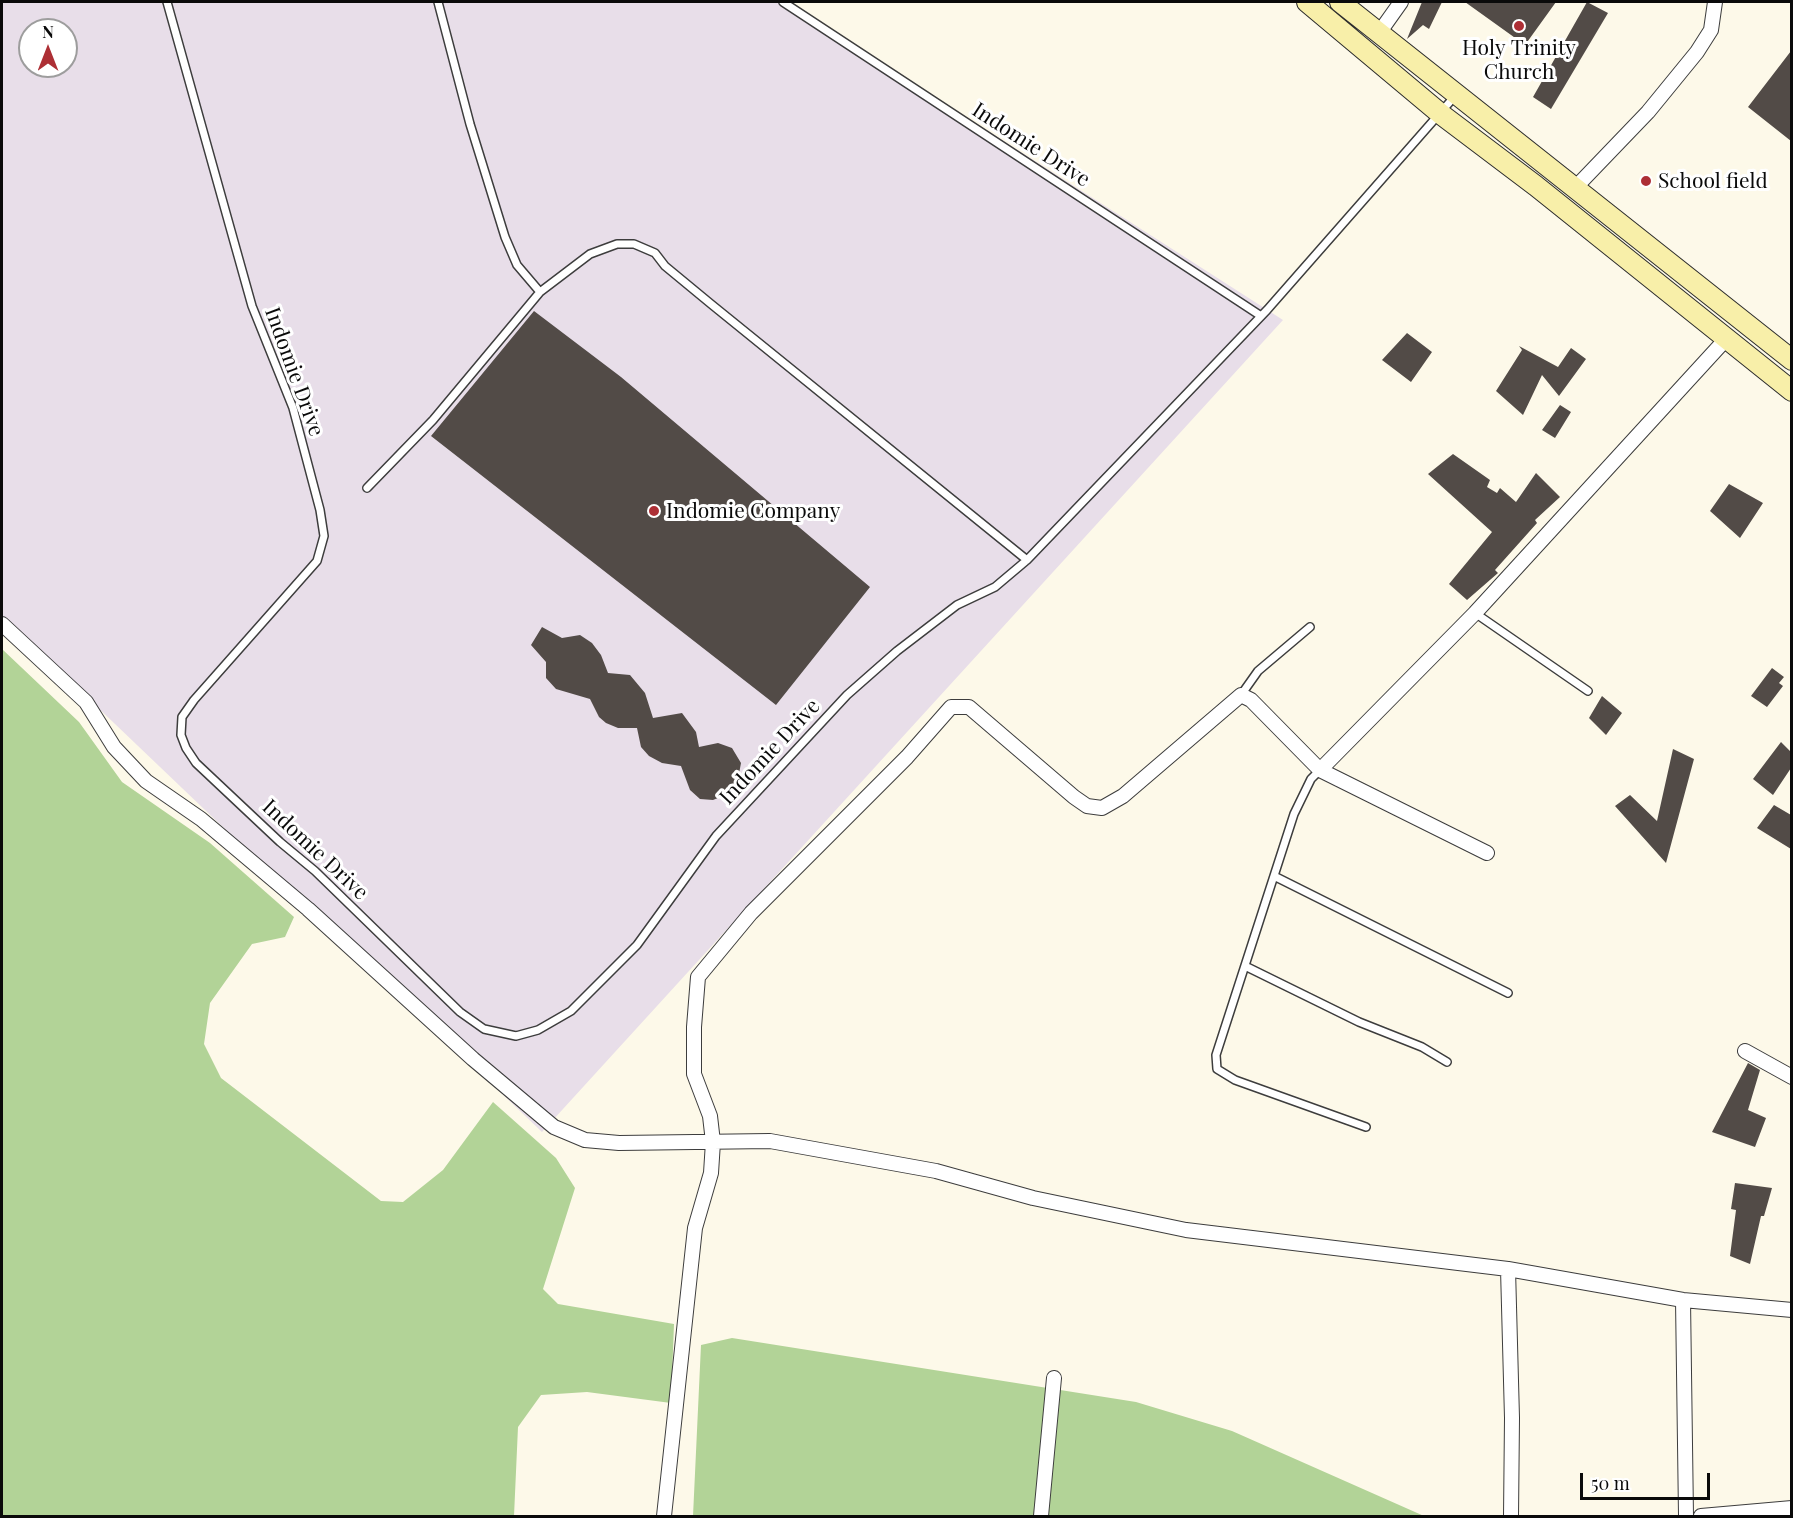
<!DOCTYPE html>
<html>
<head>
<meta charset="utf-8">
<style>
	body { margin:0 }
	#map { position:relative; width:1793px; height:1518px; overflow:hidden; background:#fdf9e9; font-family:"Playfair Display",serif }
	canvas { display:block }
	.frame { position:absolute; inset:0; border:3px solid #0a0a0a; pointer-events:none }
	.north { position:absolute; left:18px; top:18px; width:60px; height:60px; box-sizing:border-box; background:#fff; border:2px solid #9d9d9d; border-radius:50%; rotate:0deg; font-size:16px; font-weight:700; line-height:24px; text-align:center; color:#0a0a0a }
	.north::after { content:''; display:block; margin:auto; width:21px; height:27px; background:#ad2f35; clip-path:polygon(50% 0,100% 100%,50% 72%,0 100%) }
	.scale { position:absolute; left:1580px; top:1473px; width:130px; height:27px; box-sizing:border-box; border:3px solid #0a0a0a; border-top:0; padding-left:8px; font-size:18px; line-height:21px; white-space:nowrap; color:#0a0a0a; -webkit-text-stroke:4px #fff; paint-order:stroke }
</style>
</head>
<body>
<div id="map">
<canvas width="1793" height="1518"></canvas>
<div class="frame"></div>
<div class="north">N</div>
<div class="scale">50 m</div>
</div>
<script>
const ctx = document.querySelector('canvas').getContext('2d');
ctx.lineJoin = 'round';
function fillPath(path, color) {
  ctx.fillStyle = color;
  ctx.fill(path, 'evenodd');
}
function toPath(rows) {
  const path = new Path2D();
  for (const r of rows) {
    path.moveTo(r[0], r[1]);
    for (let i = 2; i < r.length; i += 2) path.lineTo(r[i], r[i + 1]);
  }
  return path;
}
function stroke(path, color, width, dash) {
  ctx.strokeStyle = color;
  ctx.lineWidth = width;
  ctx.lineCap = dash ? 'butt' : 'round';
  ctx.setLineDash(dash || []);
  ctx.stroke(path);
}
function drawText(font, color, halo, rows, align = 'center') {
  ctx.font = font + ' "Playfair Display",serif';
  ctx.lineWidth = 6;
  ctx.setLineDash([]);
  ctx.textBaseline = 'middle';
  ctx.strokeStyle = halo;
  ctx.fillStyle = color;
  for (const [text, x, y, turn = 0] of rows) {
    ctx.save();
    ctx.translate(x, y);
    ctx.rotate((+turn || 0) * Math.PI / 180);
    ctx.textAlign = isNaN(turn) ? turn : align;
    if (halo) ctx.strokeText(text, 0, 0);
    ctx.fillText(text, 0, 0);
    ctx.restore();
  }
}
const industrial = toPath([
	[2,2,787,2,1283,320,542,1132,2,616],
	[30,30,66,30,66,66,30,66]
]);
const forest = toPath([
	[2,649,79,722,122,782,210,843,294,917,285,937,252,944,210,1003,204,1044,221,1078,381,1201,403,1202,443,1170,493,1102,556,1158,575,1188,543,1289,558,1304,674,1324,671,1403,587,1392,541,1395,518,1427,514,1516,2,1516],
	[732,1338,1136,1402,1232,1431,1424,1516,693,1516,701,1345]
]);
const building = toPath([
	[1422,2,1442,2,1429,29,1423,25,1407,39],
	[1465,2,1556,2,1525,45],
	[1587,2,1608,13,1551,109,1533,97],
	[1791,51,1791,141,1748,107],
	[534,311,621,377,870,587,776,705,431,436],
	[1407,333,1432,352,1411,382,1382,360],
	[1519,346,1558,367,1571,348,1586,359,1559,396,1542,375,1523,415,1496,391,1522,350],
	[1560,405,1571,412,1555,438,1542,430],
	[1453,454,1490,480,1487,487,1497,493,1500,488,1516,502,1536,473,1560,497,1535,520,1537,523,1495,570,1498,573,1467,600,1449,584,1492,532,1428,474],
	[1729,484,1763,503,1740,538,1710,511],
	[542,627,562,638,580,635,592,643,601,655,608,673,630,675,645,693,653,718,682,713,696,732,699,747,718,743,732,748,741,763,738,779,730,793,713,800,700,799,690,790,681,766,662,763,649,756,641,747,637,728,618,728,606,723,599,717,590,699,556,689,546,678,546,662,531,645],
	[1772,668,1784,677,1779,683,1783,686,1767,707,1751,696],
	[1602,696,1622,713,1606,735,1589,718],
	[1781,742,1791,752,1791,768,1773,795,1753,779],
	[1673,749,1694,759,1666,863,1615,806,1630,795,1657,821],
	[1774,805,1791,815,1791,849,1757,828],
	[1748,1063,1760,1070,1748,1110,1766,1118,1755,1147,1712,1132],
	[1735,1183,1772,1188,1764,1216,1761,1216,1750,1264,1730,1256,1736,1210,1731,1209]
]);
const service = toPath([
	[167,2,252,306,293,408,320,510,324,536,317,561,194,700,182,717,181,735,186,748,196,763,280,842,315,871,460,1012,484,1029,516,1036,538,1030,571,1011,637,945,716,836,847,695,897,651,957,605,995,587,1027,560,1267,310,1455,96],
	[438,2,470,124,505,237,517,265,540,292],
	[783,2,1261,316],
	[367,488,433,420,540,292,590,254,617,244,634,244,655,253,665,266,711,304,1027,560],
	[1475,613,1588,691],
	[1241,695,1258,671,1310,627],
	[1320,770,1311,779,1294,814,1216,1055,1217,1069,1235,1080,1366,1127],
	[1274,876,1508,993],
	[1245,966,1359,1022,1422,1047,1447,1062]
]);
const minor = toPath([
	[1379,33,1401,2],
	[1575,188,1648,112,1697,52,1711,30,1715,2],
	[2,624,86,702,114,747,146,781,201,819,308,909,473,1059,554,1127,585,1140,619,1143,770,1141,936,1171,1033,1198,1186,1230,1508,1269,1683,1300,1792,1310],
	[1320,770,1475,613,1726,339],
	[1745,1051,1792,1077],
	[1508,1269,1512,1418,1511,1516],
	[1683,1300,1686,1516],
	[664,1516,695,1228,711,1173,713,1142,710,1116,694,1074,694,1027,698,977,751,913,907,757,951,707,969,707,1074,797,1087,806,1102,808,1123,796,1241,695,1251,700,1320,770,1487,853],
	[1041,1516,1054,1378],
	[1701,1516,1792,1508]
]);
const secondary = toPath([
	[1307,2,1442,115,1536,186,1792,391],
	[1340,2,1792,360]
]);
const markers = [
	[1519,26,6,"#ad2f35"],
	[1646,181,6,"#ad2f35"],
	[654,511,6,"#ad2f35"]
];
const poiNames = [
	["Holy Trinity",1519,48,"center"],
	["Church",1519,72,"center"],
	["School field",1658,181],
	["Indomie Company",666,511]
];
const streetNames = [
	["Indomie Drive",1031,145,33],
	["Indomie Drive",294,372,70],
	["Indomie Drive",770,752,-47],
	["Indomie Drive",315,850,43]
];
fillPath(industrial, '#e8dee9');
fillPath(forest, '#b2d397');
fillPath(building, '#524b47');
stroke(service, '#3d3d3d', 10);
stroke(minor, '#3d3d3d', 16);
stroke(secondary, '#2c2c2c', 22);
stroke(service, '#fff', 7);
stroke(minor, '#fff', 14);
stroke(secondary, '#f8efa9', 20);
for (const [x, y, r, color] of markers) {
  const dot = new Path2D();
  dot.arc(x, y, r, 0, 2 * Math.PI);
  ctx.fillStyle = color;
  ctx.fill(dot);
  stroke(dot, '#fff', 2);
}
drawText('21px', '#0a0a0a', '#fff', poiNames, 'left');
drawText('21px', '#0a0a0a', '#fff', streetNames);
</script>
</body>
</html>
